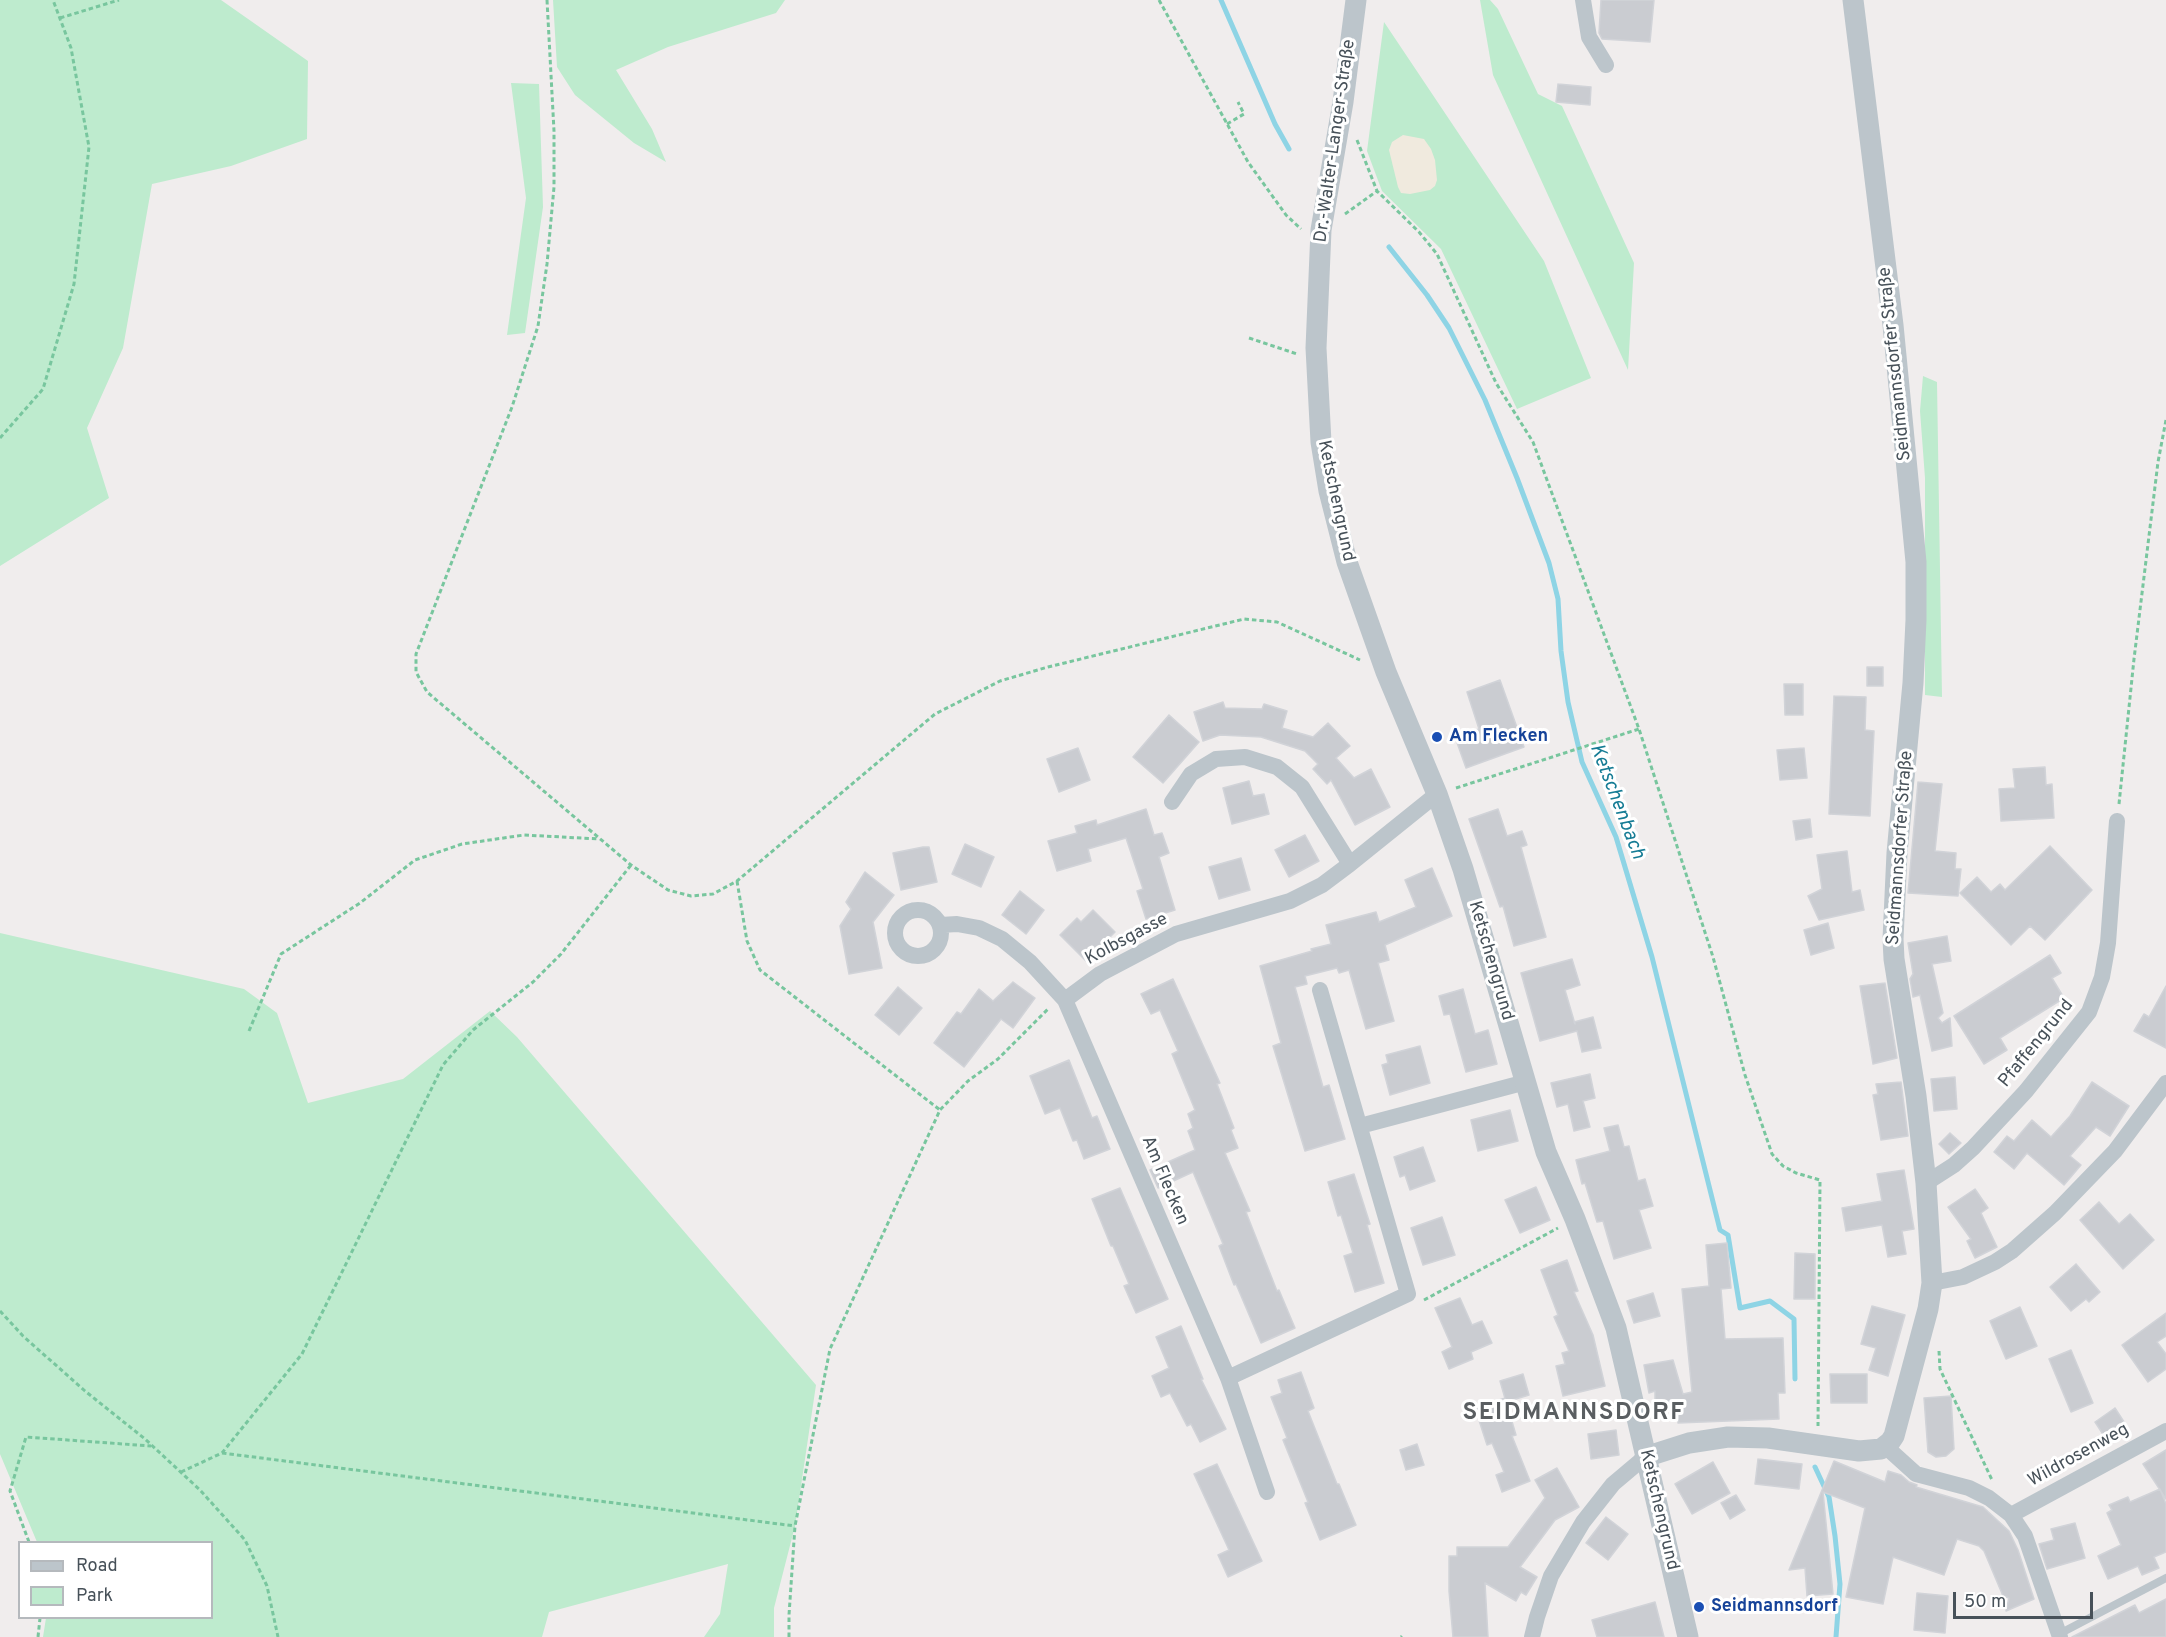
<!DOCTYPE html>
<html>
<head>
<meta charset="utf-8">
<style>
	body { margin:0 }
	#map { position:relative; width:2166px; height:1637px; overflow:hidden; background:#f0eded; font-family:Overpass,sans-serif }
	canvas { display:block }
	.legend { position:absolute; left:18px; top:1541px; width:195px; height:78px; box-sizing:border-box; background:#fff; border:2px solid #b5b9bd; margin:0; padding:8px 10px; list-style:none; font-size:18px; color:#475159 }
	.legend li { display:flex; align-items:center; gap:12px; height:30px }
	.legend b { width:30px; border:2px solid #b5b9bd }
	.scale { position:absolute; left:1953px; top:1592px; width:140px; height:27px; box-sizing:border-box; border:3px solid #475159; border-top:0; padding-left:8px; font-size:18px; line-height:21px; white-space:nowrap; color:#475159; -webkit-text-stroke:4px #fff; paint-order:stroke }
</style>
</head>
<body>
<div id="map">
<canvas width="2166" height="1637"></canvas>
<ul class="legend">
<li><b style="height:8px;background:#bcc5cb"></b>Road</li>
<li><b style="height:16px;background:#beebce"></b>Park</li>
</ul>
<div class="scale">50 m</div>
</div>
<script>
const ctx = document.querySelector('canvas').getContext('2d');
ctx.lineJoin = 'round';
function fillPath(path, color) {
  ctx.fillStyle = color;
  ctx.fill(path, 'evenodd');
}
function toPath(rows) {
  const path = new Path2D();
  for (const r of rows) {
    if (r.length === 3) {
      path.moveTo(r[0] + r[2], r[1]);
      path.arc(r[0], r[1], r[2], 0, 2 * Math.PI);
      continue;
    }
    path.moveTo(r[0], r[1]);
    for (let i = 2; i < r.length; i += 2) path.lineTo(r[i], r[i + 1]);
  }
  return path;
}
function stroke(path, color, width, dash) {
  ctx.strokeStyle = color;
  ctx.lineWidth = width;
  ctx.lineCap = dash ? 'butt' : 'round';
  ctx.setLineDash(dash || []);
  ctx.stroke(path);
}
function drawText(font, color, halo, rows, align = 'center') {
  ctx.font = font + ' Overpass,sans-serif';
  ctx.lineWidth = 6;
  ctx.setLineDash([]);
  ctx.textBaseline = 'middle';
  ctx.strokeStyle = halo;
  ctx.fillStyle = color;
  for (const [text, x, y, turn = 0] of rows) {
    ctx.save();
    ctx.translate(x, y);
    ctx.rotate((+turn || 0) * Math.PI / 180);
    ctx.textAlign = isNaN(turn) ? turn : align;
    if (halo) ctx.strokeText(text, 0, 0);
    ctx.fillText(text, 0, 0);
    ctx.restore();
  }
}
const green = toPath([
	[0,0,221,0,308,61,307,139,231,166,152,184,123,348,87,428,109,498,0,566],
	[553,0,785,0,776,13,668,47,616,70,652,129,666,162,634,143,575,95,557,67],
	[1480,0,1490,0,1498,9,1538,94,1562,106,1634,263,1628,370,1493,75],
	[1384,22,1544,261,1591,378,1517,409,1441,249,1382,191,1367,151],
	[511,83,539,84,543,207,525,333,507,335,526,198],
	[1923,376,1937,382,1942,697,1925,695,1925,478,1920,411],
	[0,933,244,989,277,1013,308,1103,403,1079,490,1011,517,1037,816,1385,795,1526,774,1608,774,1637,704,1637,720,1614,728,1564,549,1612,542,1637,43,1637,46,1618,212,1618,212,1542,37,1542,0,1454]
]);
const sand = toPath([
	[1403,135,1424,139,1431,149,1435,160,1437,180,1435,186,1430,190,1410,194,1401,193,1398,187,1389,150,1392,142]
]);
const stream = toPath([
	[1221,0,1275,124,1289,149],
	[1389,247,1427,295,1449,328,1485,400,1517,478,1549,563,1558,599,1561,651,1568,702,1582,762,1616,837,1652,957,1720,1230,1728,1235,1740,1308,1770,1301,1794,1319,1795,1379],
	[1815,1467,1829,1497,1835,1536,1840,1584,1836,1637]
]);
const building = toPath([
	[1601,0,1654,0,1650,42,1602,39,1599,33,1601,0],
	[1558,84,1591,87,1590,105,1556,102,1558,84],
	[1867,667,1883,667,1883,686,1867,686,1867,667],
	[1500,680,1524,747,1466,768,1455,737,1479,729,1467,692,1500,680],
	[1784,684,1803,684,1803,715,1785,715,1784,684],
	[1834,696,1866,697,1865,730,1874,731,1870,816,1829,814,1834,696],
	[1223,702,1225,708,1262,709,1264,704,1287,711,1282,728,1313,737,1328,723,1350,746,1336,758,1354,778,1371,769,1390,807,1355,825,1331,780,1327,784,1313,769,1318,764,1305,751,1261,737,1220,735,1203,741,1194,712,1223,702],
	[1169,715,1199,742,1163,783,1133,757,1169,715],
	[1078,748,1090,780,1059,792,1047,759,1078,748],
	[1804,748,1807,778,1780,780,1777,750,1804,748],
	[2045,767,2046,785,2052,784,2054,818,2001,821,1999,789,2015,788,2013,769,2045,767],
	[1249,781,1253,796,1264,794,1269,814,1232,824,1223,788,1249,781],
	[1918,782,1942,784,1935,851,1956,853,1955,869,1961,869,1958,896,1908,893,1918,782],
	[1146,809,1154,835,1162,833,1169,853,1159,857,1175,910,1146,919,1137,891,1143,889,1126,838,1088,849,1091,861,1057,871,1048,841,1077,833,1075,826,1096,820,1097,825,1146,809],
	[1498,809,1507,836,1522,831,1527,845,1521,847,1546,937,1514,946,1503,906,1500,907,1469,819,1498,809],
	[1810,819,1812,837,1796,840,1793,821,1810,819],
	[1305,835,1319,861,1289,877,1275,850,1305,835],
	[965,844,994,857,981,887,952,874,965,844],
	[2050,846,2092,890,2045,940,2030,926,2011,945,1960,893,1977,877,1991,892,2000,884,2005,890,2050,846],
	[923,847,929,847,937,882,901,890,893,853,923,847],
	[1847,851,1852,892,1860,890,1864,910,1819,920,1808,896,1822,889,1817,855,1847,851],
	[1241,858,1250,890,1219,899,1209,867,1241,858],
	[1432,868,1452,916,1385,945,1389,960,1378,963,1394,1021,1366,1029,1349,970,1339,973,1337,968,1305,976,1307,984,1295,987,1323,1087,1329,1085,1345,1139,1305,1151,1273,1046,1281,1043,1260,966,1312,951,1311,949,1331,944,1326,925,1376,912,1379,922,1416,907,1405,880,1432,868],
	[865,872,894,895,873,922,882,968,849,974,840,926,851,909,846,902,865,872],
	[1020,891,1044,910,1026,934,1002,915,1020,891],
	[1093,910,1115,932,1086,961,1060,935,1077,918,1081,922,1093,910],
	[1828,923,1834,948,1811,955,1804,930,1828,923],
	[1947,936,1951,961,1932,964,1943,1013,1938,1018,1942,1023,1950,1018,1952,1046,1932,1051,1920,995,1913,997,1910,979,1913,974,1908,943,1947,936],
	[2050,955,2061,973,2052,978,2064,998,2000,1038,2007,1050,1984,1064,1954,1016,2050,955],
	[1572,959,1580,985,1565,990,1575,1024,1574,1022,1593,1017,1601,1048,1582,1052,1577,1031,1540,1041,1521,973,1572,959],
	[1173,979,1220,1083,1217,1084,1234,1128,1231,1130,1238,1148,1225,1153,1250,1211,1246,1212,1277,1291,1279,1290,1295,1328,1261,1343,1236,1284,1234,1285,1219,1246,1223,1244,1193,1172,1158,1188,1150,1170,1195,1150,1188,1131,1193,1128,1188,1114,1195,1110,1172,1054,1178,1051,1160,1010,1151,1014,1141,994,1173,979],
	[1013,982,1035,998,1013,1028,1001,1019,964,1067,934,1043,957,1012,961,1014,979,989,993,1001,1013,982],
	[1885,983,1897,1058,1873,1064,1860,986,1885,983],
	[2166,986,2166,1048,2134,1031,2144,1014,2149,1017,2166,986],
	[898,987,922,1008,899,1035,875,1015,898,987],
	[1463,989,1475,1034,1488,1030,1497,1064,1466,1072,1450,1014,1444,1015,1439,996,1463,989],
	[1420,1046,1430,1083,1390,1095,1382,1065,1388,1063,1386,1055,1420,1046],
	[1069,1060,1092,1118,1097,1116,1110,1149,1084,1159,1077,1140,1073,1141,1060,1108,1045,1114,1030,1076,1069,1060],
	[1590,1074,1595,1098,1583,1101,1590,1127,1574,1131,1568,1104,1557,1107,1551,1083,1590,1074],
	[1955,1077,1957,1109,1934,1111,1931,1079,1955,1077],
	[1901,1082,1908,1136,1881,1140,1873,1095,1878,1094,1876,1084,1901,1082],
	[2092,1082,2129,1106,2110,1136,2096,1127,2070,1156,2081,1165,2064,1185,2027,1153,2014,1169,1994,1152,2007,1136,2014,1141,2032,1120,2051,1137,2070,1116,2092,1082],
	[1510,1110,1518,1141,1478,1151,1471,1120,1510,1110],
	[1618,1125,1624,1147,1629,1146,1638,1181,1645,1179,1653,1206,1639,1210,1651,1248,1614,1259,1603,1221,1597,1222,1585,1183,1582,1184,1576,1160,1610,1151,1604,1128,1618,1125],
	[1950,1133,1961,1143,1949,1154,1939,1144,1950,1133],
	[1423,1147,1435,1181,1410,1190,1405,1175,1400,1177,1394,1157,1423,1147],
	[1904,1170,1914,1229,1902,1231,1906,1254,1888,1257,1882,1225,1846,1231,1842,1208,1882,1201,1877,1174,1904,1170],
	[1354,1174,1370,1224,1367,1225,1384,1283,1355,1292,1344,1256,1353,1253,1341,1215,1338,1216,1328,1182,1354,1174],
	[1536,1187,1550,1220,1520,1233,1505,1200,1536,1187],
	[1120,1188,1168,1299,1136,1313,1124,1286,1129,1284,1113,1246,1111,1246,1092,1199,1120,1188],
	[1975,1189,1988,1208,1981,1213,1997,1247,1975,1258,1967,1241,1971,1239,1948,1207,1975,1189],
	[2099,1202,2119,1224,2130,1214,2154,1240,2123,1269,2080,1220,2099,1202],
	[1442,1217,1455,1255,1423,1265,1411,1228,1442,1217],
	[1727,1243,1731,1288,1721,1289,1725,1339,1783,1338,1785,1393,1778,1393,1779,1419,1678,1423,1678,1405,1655,1407,1655,1391,1649,1393,1644,1365,1673,1360,1683,1394,1692,1392,1682,1289,1709,1286,1706,1245,1727,1243],
	[1795,1253,1815,1254,1815,1299,1794,1299,1795,1253],
	[1567,1260,1578,1291,1574,1292,1593,1335,1605,1386,1563,1396,1556,1366,1565,1364,1562,1353,1569,1351,1554,1317,1558,1315,1541,1270,1567,1260],
	[2076,1264,2100,1292,2089,1302,2086,1299,2071,1311,2050,1287,2076,1264],
	[1653,1293,1660,1316,1634,1323,1627,1301,1653,1293],
	[1460,1298,1472,1325,1482,1321,1492,1343,1471,1352,1473,1359,1449,1369,1442,1352,1452,1347,1435,1308,1460,1298],
	[1872,1306,1905,1315,1888,1376,1869,1370,1876,1348,1861,1344,1872,1306],
	[2020,1307,2037,1346,2006,1359,1990,1321,2020,1307],
	[2166,1313,2166,1336,2157,1342,2166,1354,2166,1369,2148,1382,2122,1345,2166,1313],
	[1181,1326,1203,1379,1201,1379,1226,1429,1200,1442,1191,1424,1187,1426,1170,1393,1161,1397,1152,1376,1169,1368,1156,1337,1181,1326],
	[2071,1350,2093,1403,2071,1412,2049,1359,2071,1350],
	[1301,1372,1314,1408,1308,1411,1337,1484,1339,1484,1356,1525,1320,1540,1305,1503,1308,1502,1283,1440,1287,1438,1271,1397,1282,1393,1278,1380,1301,1372],
	[1523,1374,1529,1395,1506,1402,1500,1381,1523,1374],
	[1830,1374,1867,1374,1867,1403,1831,1403,1830,1374],
	[1951,1396,1954,1449,1946,1456,1936,1457,1928,1452,1924,1398,1951,1396],
	[1505,1398,1516,1435,1512,1436,1530,1481,1502,1492,1496,1475,1504,1472,1492,1443,1487,1445,1475,1408,1505,1398],
	[2115,1408,2126,1425,2106,1439,2095,1422,2115,1408],
	[1616,1430,1619,1455,1591,1459,1588,1434,1616,1430],
	[1417,1444,1424,1465,1406,1470,1400,1450,1417,1444],
	[2166,1450,2166,1499,2143,1464,2166,1450],
	[1758,1459,1802,1464,1799,1489,1755,1484,1758,1459],
	[1834,1461,1885,1482,1888,1471,1901,1475,1909,1482,1917,1485,1916,1487,1983,1507,2009,1531,2018,1550,2034,1599,2006,1611,2009,1598,2003,1596,1984,1551,1979,1546,1957,1539,1944,1575,1893,1557,1883,1604,1846,1597,1865,1508,1823,1492,1833,1594,1807,1596,1805,1568,1789,1570,1834,1461],
	[1713,1462,1730,1493,1692,1514,1675,1484,1713,1462],
	[1217,1464,1262,1561,1228,1577,1218,1555,1229,1550,1194,1474,1217,1464],
	[1557,1468,1579,1507,1555,1520,1520,1567,1537,1577,1526,1595,1521,1592,1516,1601,1485,1583,1488,1637,1453,1637,1449,1591,1449,1556,1457,1556,1457,1547,1508,1547,1545,1498,1535,1480,1557,1468],
	[2160,1489,2166,1504,2166,1552,2154,1557,2159,1568,2142,1575,2138,1566,2108,1579,2098,1556,2121,1545,2107,1513,2112,1510,2109,1505,2128,1497,2130,1502,2160,1489],
	[1736,1495,1745,1510,1730,1519,1721,1503,1736,1495],
	[1606,1517,1628,1534,1608,1560,1586,1543,1606,1517],
	[2075,1523,2085,1558,2047,1569,2039,1544,2054,1540,2051,1529,2075,1523],
	[1917,1593,1948,1596,1945,1633,1914,1630,1917,1593],
	[2166,1599,2166,1637,2072,1637,2135,1605,2139,1613,2166,1599],
	[1655,1602,1664,1637,1597,1637,1592,1620,1655,1602]
]);
const path = toPath([
	[547,0,554,131,554,187,547,264,538,326,512,407,416,654,416,672,427,692,631,865,668,890,691,896,713,894,737,881,935,714,1000,681,1048,667,1244,619,1277,622,1360,660],
	[1159,0,1248,162,1286,215,1301,229],
	[60,18,119,0],
	[1227,124,1244,114,1238,102],
	[1357,140,1377,191],
	[1345,214,1377,191,1419,232,1437,254,1496,383,1533,442,1639,729,1713,957,1745,1075,1772,1154,1783,1166,1796,1173,1820,1180,1818,1426],
	[1249,338,1297,354],
	[0,438,43,389,74,284,89,147,71,48,53,0],
	[1456,788,1639,729],
	[2119,804,2134,659,2158,462,2166,420],
	[737,881,747,941,760,970,940,1110],
	[249,1031,281,954,360,903,415,860,462,844,524,835,599,839],
	[1424,1300,1558,1228],
	[0,1311,23,1336,85,1391,145,1439,200,1490,245,1540,267,1586,278,1637],
	[1939,1351,1940,1369,1992,1480],
	[222,1453,795,1526],
	[181,1472,222,1453,302,1354,443,1065,473,1030,533,982,561,954,631,865],
	[29,1542,10,1491,26,1437,151,1446],
	[38,1637,40,1618],
	[789,1637,789,1615,795,1526,830,1349,940,1110,968,1081,998,1059,1048,1009],
	[1401,1637,1402,1636]
]);
const service = toPath([
	[2059,1634,2166,1578]
]);
const minor = toPath([
	[1583,0,1589,37,1606,65],
	[1172,802,1191,774,1216,759,1245,757,1277,767,1302,787,1350,864,1437,794],
	[918,933,23],
	[941,925,957,924,979,928,1002,939,1030,962,1065,1000,1100,974,1176,934,1290,901,1322,885,1350,864],
	[1065,1000,1228,1378,1267,1492],
	[1360,1126,1526,1082],
	[1926,1183,1954,1165,1973,1148,2026,1091,2089,1012,2102,977,2108,943,2117,821],
	[1932,1283,1963,1277,1995,1262,2012,1251,2055,1213,2115,1151,2166,1083],
	[1228,1378,1408,1294,1320,990],
	[1885,1446,1916,1474,1969,1488,1989,1498,2011,1515,2025,1536,2060,1637],
	[2011,1515,2166,1431],
	[1532,1637,1537,1617,1551,1576,1583,1522,1613,1484,1645,1457]
]);
const tertiary = toPath([
	[1356,0,1343,102,1321,230,1316,348,1321,442,1329,491,1347,562,1386,672,1437,794,1463,869,1546,1152,1575,1219,1616,1328,1688,1637],
	[1645,1457,1689,1443,1728,1437,1768,1438,1859,1451,1881,1449,1890,1442,1894,1436,1928,1309,1932,1283,1926,1183,1916,1096,1894,959,1893,939,1897,853,1913,683,1916,620,1916,562,1893,325,1853,0]
]);
const markers = [
	[1437,737,6,"#1a4fb4"],
	[1699,1607,6,"#1a4fb4"]
];
const streetNames = [
	["Dr.-Walter-Langer-Straße",1336,141,-82],
	["Seidmannsdorfer Straße",1896,364,-96],
	["Ketschengrund",1335,501,78],
	["Seidmannsdorfer Straße",1901,848,-86],
	["Kolbsgasse",1127,940,-28],
	["Ketschengrund",1490,961,74],
	["Pfaffengrund",2037,1044,-51],
	["Am Flecken",1164,1181,67],
	["Wildrosenweg",2079,1456,-29],
	["Ketschengrund",1658,1510,77]
];
const transitNames = [
	["Am Flecken",1449,737],
	["Seidmannsdorf",1711,1607]
];
const waterNames = [
	["Ketschenbach",1616,802,69]
];
const districtNames = [
	["SEIDMANNSDORF",1574,1414]
];
fillPath(green, '#beebce');
fillPath(sand, '#f0eade');
stroke(stream, '#8ed4e5', 5);
fillPath(building, '#caccd1');
stroke(building, '#d1d3d8', 1.5);
stroke(path, '#78c69e', 3, [4.5, 3]);
stroke(service, '#bcc5cb', 8);
stroke(minor, '#bcc5cb', 16);
stroke(tertiary, '#bcc5cb', 21);
for (const [x, y, r, color] of markers) {
  const dot = new Path2D();
  dot.arc(x, y, r, 0, 2 * Math.PI);
  ctx.fillStyle = color;
  ctx.fill(dot);
  stroke(dot, '#fff', 2);
}
drawText('18px', '#475159', '#fff', streetNames);
drawText('bold 18px', '#164399', '#fff', transitNames, 'left');
drawText('italic 20px', '#167c95', '#fff', waterNames);
ctx.letterSpacing = '1.5px';
drawText('bold 24px', '#5a5e61', '#fff', districtNames);
ctx.letterSpacing = '0px';
</script>
</body>
</html>
